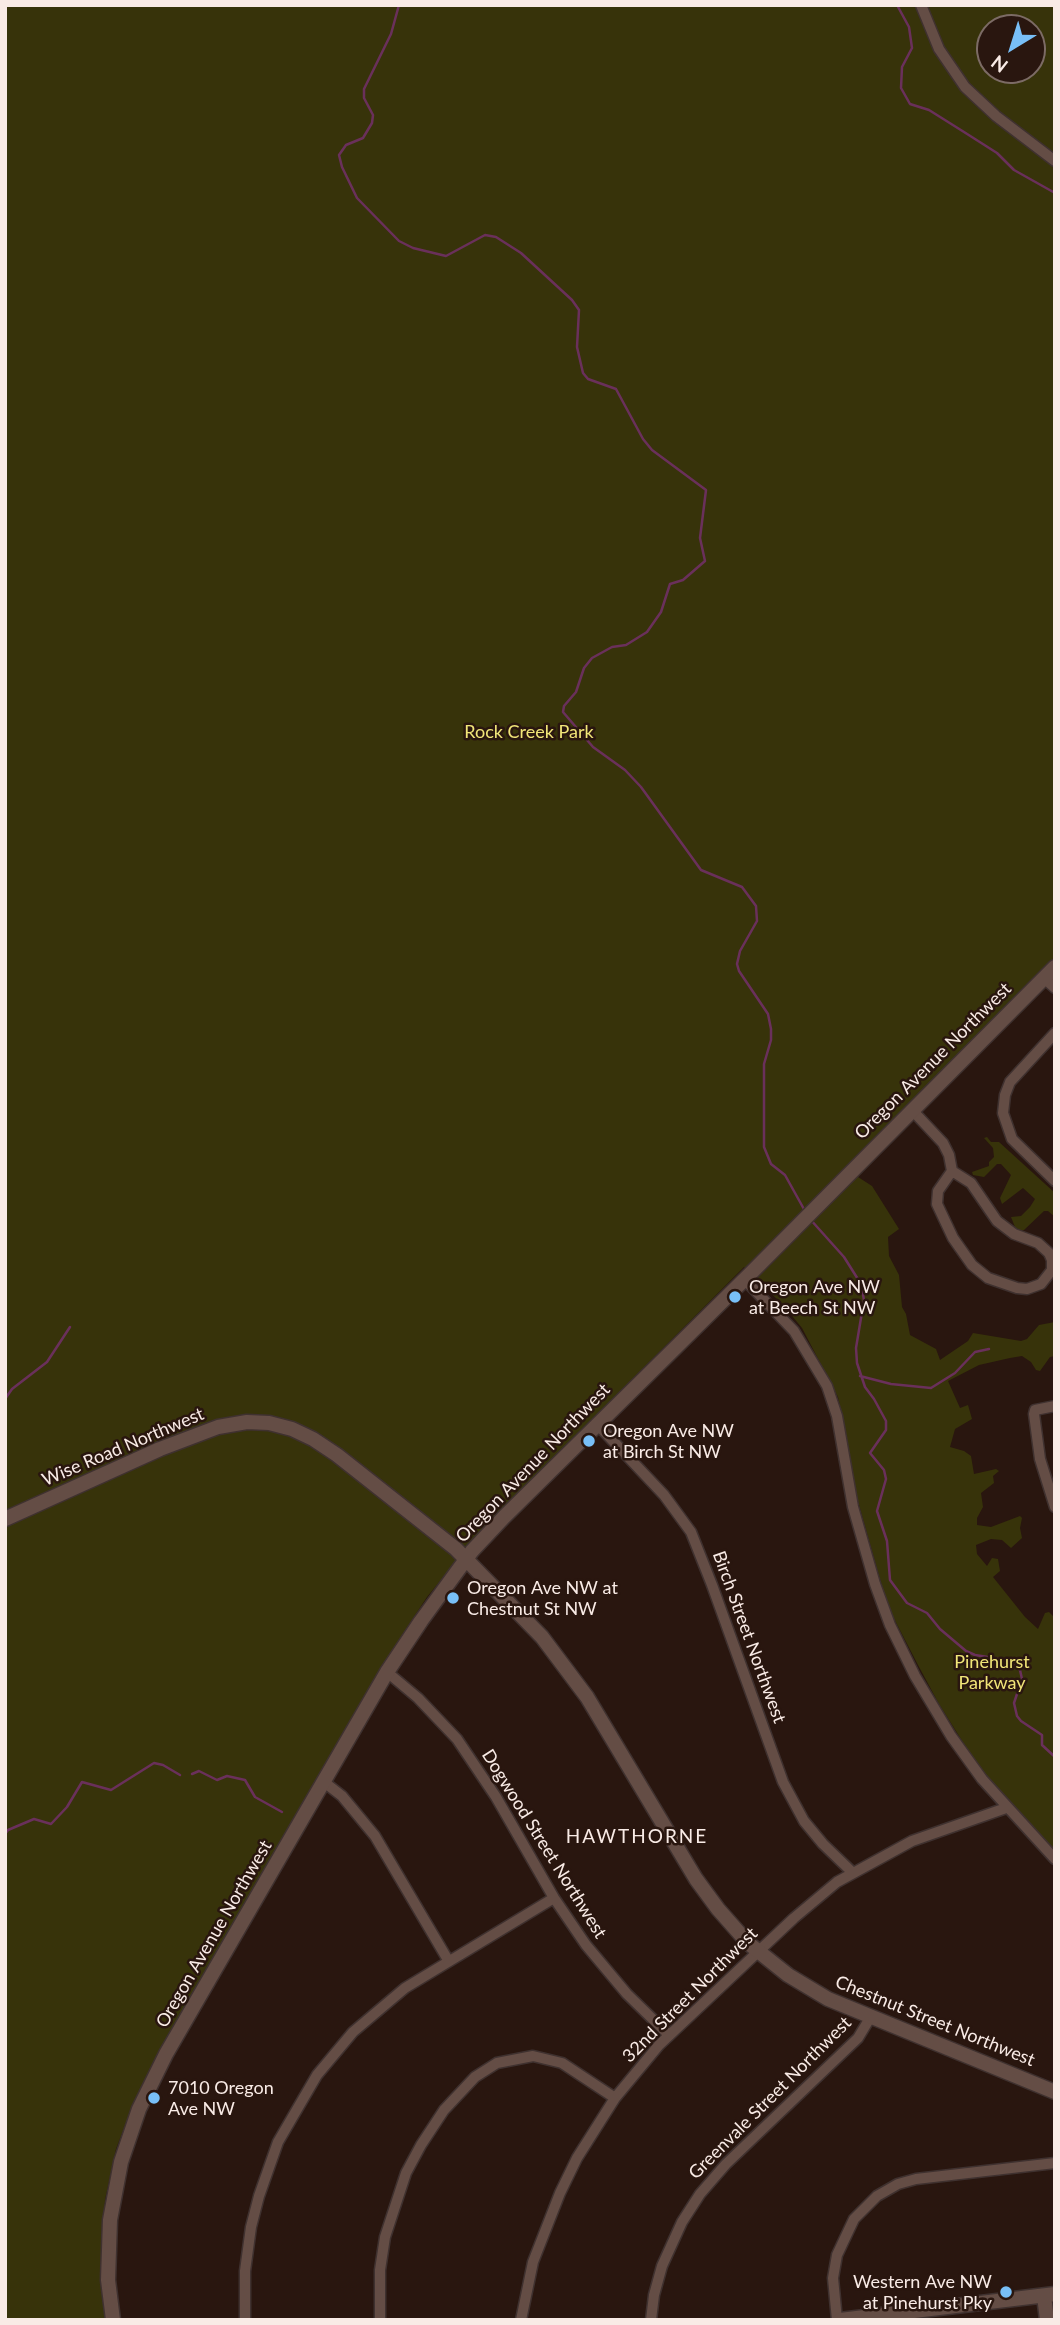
<!DOCTYPE html>
<html>
<head>
<meta charset="utf-8">
<style>
	body { margin:0 }
	#map { position:relative; width:1060px; height:2325px; overflow:hidden; background:#29160f; font-family:Lato,sans-serif }
	canvas { display:block }
	.frame { position:absolute; inset:0; border:7px solid #f9ebe6; pointer-events:none }
	.north { position:absolute; left:976px; top:14px; width:70px; height:70px; box-sizing:border-box; background:#29160f; border:2px solid #7c6b65; border-radius:50%; rotate:218deg; font-size:19px; font-weight:700; line-height:28px; text-align:center; color:#f9ebe6 }
	.north::after { content:''; display:block; margin:auto; width:24px; height:32px; background:#78bff7; clip-path:polygon(50% 0,100% 100%,50% 72%,0 100%) }
</style>
</head>
<body>
<div id="map">
<canvas width="1060" height="2325"></canvas>
<div class="frame"></div>
<div class="north">N</div>
</div>
<script>
const ctx = document.querySelector('canvas').getContext('2d');
ctx.lineJoin = 'round';
function fillPath(path, color) {
  ctx.fillStyle = color;
  ctx.fill(path, 'evenodd');
}
function toPath(rows) {
  const path = new Path2D();
  for (const r of rows) {
    path.moveTo(r[0], r[1]);
    for (let i = 2; i < r.length; i += 2) path.lineTo(r[i], r[i + 1]);
  }
  return path;
}
function stroke(path, color, width, dash) {
  ctx.strokeStyle = color;
  ctx.lineWidth = width;
  ctx.lineCap = dash ? 'butt' : 'round';
  ctx.setLineDash(dash || []);
  ctx.stroke(path);
}
function drawText(font, color, halo, rows, align = 'center') {
  ctx.font = font + ' Lato,sans-serif';
  ctx.lineWidth = 5;
  ctx.setLineDash([]);
  ctx.textBaseline = 'middle';
  ctx.strokeStyle = halo;
  ctx.fillStyle = color;
  for (const [text, x, y, turn = 0] of rows) {
    ctx.save();
    ctx.translate(x, y);
    ctx.rotate((+turn || 0) * Math.PI / 180);
    ctx.textAlign = isNaN(turn) ? turn : align;
    if (halo) ctx.strokeText(text, 0, 0);
    ctx.fillText(text, 0, 0);
    ctx.restore();
  }
}
const green = toPath([
	[5,5,1055,5,1055,958,896,1120,858,1177,872,1186,899,1229,888,1237,889,1256,899,1275,902,1307,906,1314,910,1335,936,1349,940,1360,968,1341,973,1333,1021,1341,1027,1339,1039,1325,1055,1322,1055,1356,1050,1357,1040,1371,1036,1370,1031,1362,1022,1356,1010,1358,979,1365,948,1381,960,1408,968,1405,972,1419,955,1429,950,1447,964,1451,971,1456,974,1474,996,1469,999,1471,993,1476,994,1483,981,1493,983,1507,977,1518,977,1525,991,1527,1020,1516,1022,1518,1020,1528,1022,1538,1011,1548,1002,1540,991,1539,976,1545,977,1554,987,1566,992,1558,998,1559,1000,1571,993,1577,1025,1617,1038,1629,1045,1613,1049,1612,1055,1618,1055,1855,986,1779,939,1704,918,1665,888,1607,850,1473,847,1438,838,1397,802,1328,784,1306,744,1267,481,1531,427,1597,400,1638,163,2045,134,2102,116,2149,105,2200,102,2256,107,2320,5,2320],
	[990,28,1032,28,1032,70,990,70],
	[987,1137,991,1142,999,1142,1055,1193,1055,1217,1048,1211,1044,1211,1024,1230,1020,1231,1015,1227,1011,1217,1021,1216,1030,1207,1035,1199,1023,1188,1002,1204,1000,1198,1011,1175,1001,1164,997,1164,984,1177,973,1175,972,1172,989,1166,989,1162,994,1157,993,1148,984,1138]
]);
const stream = toPath([
	[399,5,391,34,364,89,364,98,373,115,372,123,363,138,346,145,339,155,342,167,357,198,399,241,413,248,446,256,485,235,496,237,521,253,572,300,579,310,577,347,583,373,588,379,616,389,643,439,652,450,706,490,700,538,705,561,683,580,670,584,661,612,647,632,626,645,612,647,592,658,584,668,576,692,564,706,563,712,593,747,625,770,641,787,701,870,742,887,756,906,757,921,740,951,737,964,739,971,768,1014,771,1029,771,1040,764,1064,764,1147,771,1164,785,1175,805,1211],
	[897,5,909,27,912,48,902,67,901,88,910,104,929,110,964,132,997,153,1014,170,1055,193],
	[810,1219,844,1257,861,1284,864,1300,856,1348,857,1363,865,1387,874,1399,886,1421,886,1430,870,1453,884,1470,886,1479,877,1511,887,1541,890,1580,907,1603,927,1613,940,1629,966,1651,975,1655,1007,1660,1020,1670,1022,1679,1014,1703,1017,1716,1021,1721,1042,1735,1042,1745,1055,1757],
	[860,1376,891,1384,931,1388,955,1373,975,1352,989,1349],
	[5,1399,12,1389,47,1362,70,1327],
	[192,1774,199,1771,217,1780,227,1776,245,1780,255,1797,282,1812],
	[5,1834,8,1830,34,1819,51,1824,67,1807,82,1782,111,1790,154,1763,163,1765,180,1775]
]);
const street = toPath([
	[921,5,939,49,965,87,996,116,1055,161],
	[1044,978,1055,988],
	[1055,1033,1010,1082,1005,1095,1003,1113,1012,1139,1055,1181],
	[912,1110,943,1143,949,1155,952,1171,971,1183,997,1221,1014,1234,1038,1243,1049,1253,1052,1260,1052,1270,1041,1284,1027,1289,1017,1288,988,1278,972,1265,953,1238,937,1204,938,1191,952,1171],
	[744,1279,794,1331,827,1386,837,1416,853,1507,875,1584,890,1625,915,1676,951,1736,982,1779,1055,1859],
	[1055,1406,1035,1410,1034,1414,1040,1459,1055,1507],
	[597,1424,664,1495,691,1532,712,1585,783,1782,804,1821,823,1844,852,1872],
	[387,1672,418,1698,457,1739,496,1797,554,1898,586,1945,627,1994,669,2035],
	[324,1782,342,1796,375,1836,448,1960],
	[245,2320,245,2271,251,2227,259,2196,278,2142,317,2075,353,2032,405,1988,554,1898],
	[380,2320,380,2270,385,2237,406,2173,421,2145,444,2110,475,2077,497,2063,533,2056,562,2063,615,2098],
	[521,2320,533,2262,560,2193,577,2158,615,2098,659,2045,794,1918,837,1882,912,1841,1006,1808],
	[651,2320,654,2295,662,2266,682,2222,700,2194,726,2164,858,2038,870,2018],
	[837,2320,833,2278,837,2255,854,2219,877,2196,898,2184,916,2179,1055,2163]
]);
const secondary = toPath([
	[5,1519,160,1449,218,1427,247,1422,269,1423,292,1429,313,1439,337,1455,456,1549,542,1637,587,1697,696,1879,718,1909,748,1943,788,1975,828,1999,1055,2092],
	[1044,2296,1047,2320],
	[113,2320,108,2280,110,2220,121,2162,139,2109,166,2054,387,1672,421,1621,472,1551,504,1517,750,1274,1055,967],
	[840,2320,1055,2294]
]);
const markers = [
	[735,1297,7,"#78bff7"],
	[589,1441,7,"#78bff7"],
	[453,1598,7,"#78bff7"],
	[154,2098,7,"#78bff7"],
	[1006,2292,7,"#78bff7"]
];
const parkNames = [
	["Rock Creek Park",529,732],
	["Pinehurst",992,1662],
	["Parkway",992,1683]
];
const streetNames = [
	["Oregon Avenue Northwest",933,1061,-45],
	["Wise Road Northwest",123,1447,-23],
	["Oregon Avenue Northwest",533,1463,-46],
	["Birch Street Northwest",749,1637,70],
	["Dogwood Street Northwest",544,1844,58],
	["Oregon Avenue Northwest",214,1934,-60],
	["32nd Street Northwest",690,1995,-45],
	["Chestnut Street Northwest",935,2021,22],
	["Greenvale Street Northwest",770,2098,-45]
];
const poiNames = [
	["Oregon Ave NW",749,1287],
	["at Beech St NW",749,1308],
	["Oregon Ave NW",603,1431],
	["at Birch St NW",603,1452],
	["Oregon Ave NW at",467,1588],
	["Chestnut St NW",467,1609],
	["7010 Oregon",168,2088],
	["Ave NW",168,2109],
	["Western Ave NW",992,2282,"right"],
	["at Pinehurst Pky",992,2303,"right"]
];
const neighbourhoodNames = [
	["HAWTHORNE",637,1837]
];
fillPath(green, '#37330a');
stroke(stream, '#6a305b', 2.5);
stroke(street, '#3f312f', 13);
stroke(secondary, '#3f312f', 17);
stroke(street, '#644d45', 10);
stroke(secondary, '#644d45', 14);
for (const [x, y, r, color] of markers) {
  const dot = new Path2D();
  dot.arc(x, y, r, 0, 2 * Math.PI);
  ctx.fillStyle = color;
  ctx.fill(dot);
  stroke(dot, '#29160f', 2.5);
}
drawText('18px', '#f1e578', '#29160f', parkNames);
drawText('18px', '#f9ebe6', '#29160f', streetNames);
drawText('18px', '#f9ebe6', '#29160f', poiNames, 'left');
ctx.letterSpacing = '2px';
drawText('19px', '#f9ebe6', '#29160f', neighbourhoodNames);
ctx.letterSpacing = '0px';
</script>
</body>
</html>
